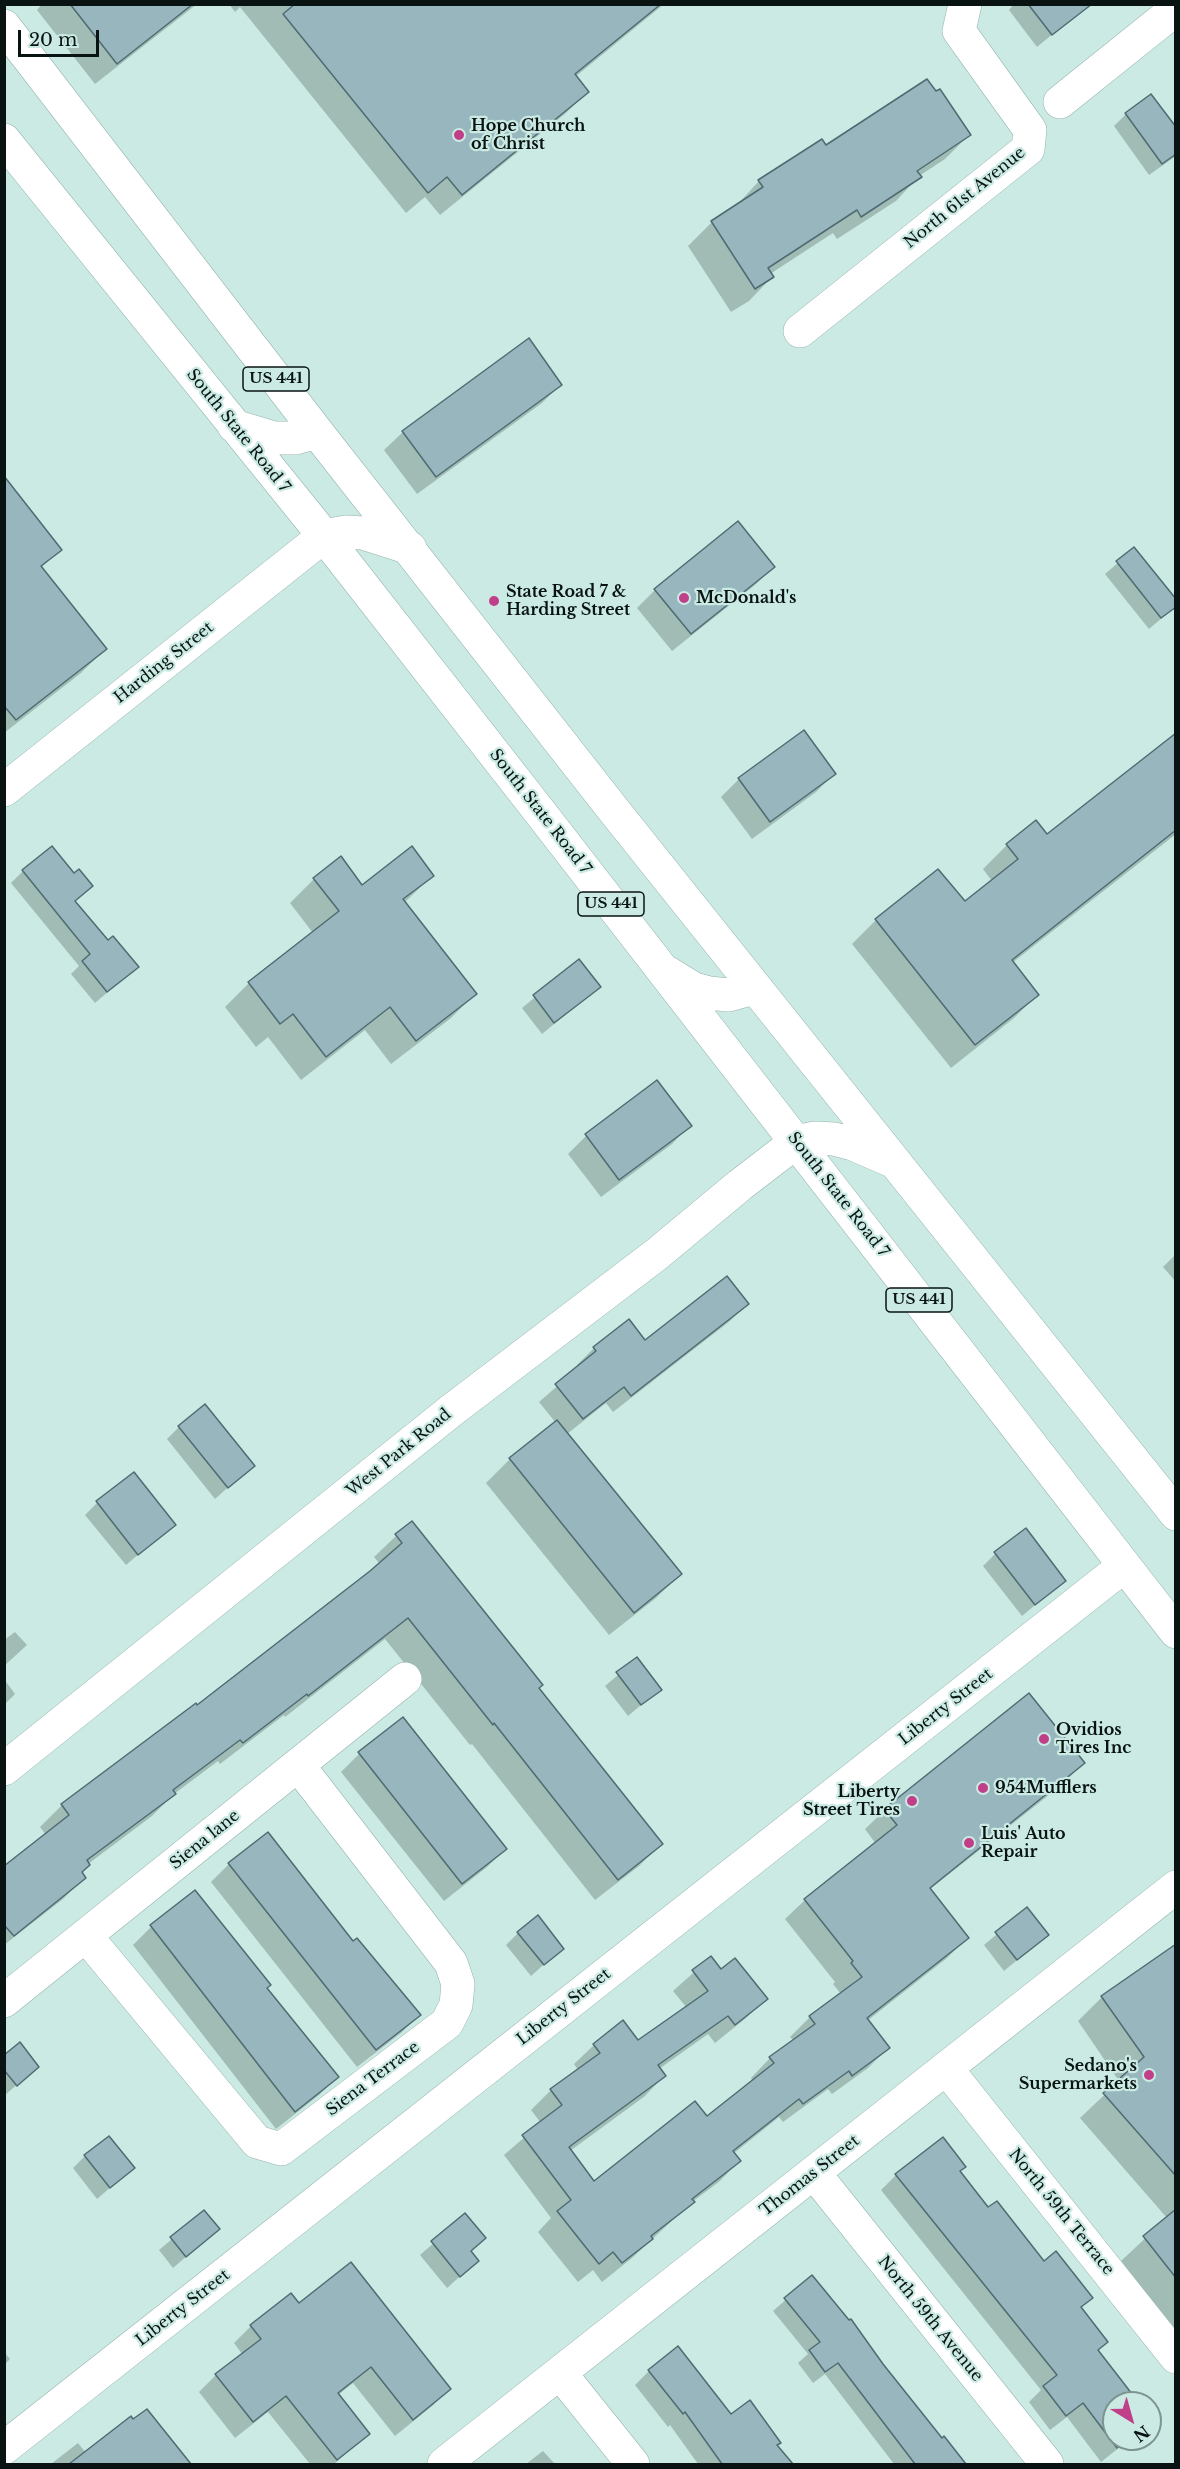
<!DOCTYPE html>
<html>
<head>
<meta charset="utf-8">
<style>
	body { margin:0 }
	#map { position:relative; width:1180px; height:2469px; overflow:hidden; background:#caeae3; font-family:"Libre Baskerville",serif }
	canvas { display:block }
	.frame { position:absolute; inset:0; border:6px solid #091412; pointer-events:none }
	.north { position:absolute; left:1102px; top:2391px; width:60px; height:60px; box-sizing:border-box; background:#caeae3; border:2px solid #7d948f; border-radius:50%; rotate:143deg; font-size:16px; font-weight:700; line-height:24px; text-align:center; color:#091412 }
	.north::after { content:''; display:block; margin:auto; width:21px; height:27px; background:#c03f88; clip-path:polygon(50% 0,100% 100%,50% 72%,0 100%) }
	.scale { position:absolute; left:18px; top:30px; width:81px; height:27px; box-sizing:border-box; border:3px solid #091412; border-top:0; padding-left:8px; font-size:18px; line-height:21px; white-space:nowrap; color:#091412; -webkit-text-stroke:4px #caeae3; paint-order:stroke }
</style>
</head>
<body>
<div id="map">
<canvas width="1180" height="2469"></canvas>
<div class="frame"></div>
<div class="north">N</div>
<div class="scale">20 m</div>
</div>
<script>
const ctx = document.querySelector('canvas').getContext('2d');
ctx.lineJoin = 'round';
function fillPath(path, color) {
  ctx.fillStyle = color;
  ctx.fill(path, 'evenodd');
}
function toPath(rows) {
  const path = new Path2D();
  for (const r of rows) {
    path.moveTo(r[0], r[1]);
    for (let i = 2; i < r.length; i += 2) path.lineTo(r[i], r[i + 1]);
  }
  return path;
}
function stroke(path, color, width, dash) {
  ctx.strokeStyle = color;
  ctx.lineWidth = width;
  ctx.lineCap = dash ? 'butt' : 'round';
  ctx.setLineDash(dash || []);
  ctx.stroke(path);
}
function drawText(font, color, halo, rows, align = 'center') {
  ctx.font = font + ' "Libre Baskerville",serif';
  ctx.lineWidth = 4.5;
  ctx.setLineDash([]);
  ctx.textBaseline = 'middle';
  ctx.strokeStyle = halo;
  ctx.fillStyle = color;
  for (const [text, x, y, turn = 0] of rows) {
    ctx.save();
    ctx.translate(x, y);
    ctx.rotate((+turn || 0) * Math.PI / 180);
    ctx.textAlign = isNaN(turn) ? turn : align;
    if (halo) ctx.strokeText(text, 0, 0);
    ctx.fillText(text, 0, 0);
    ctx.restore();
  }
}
const shadow = toPath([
	[42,4,197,4,95,84,37,10],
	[229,4,664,4,575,77,587,92,566,113,440,215,425,197,406,213,240,7,235,12],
	[1014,4,1070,4,1077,14,1037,47,1009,10],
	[1151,96,1176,130,1176,156,1149,175,1114,126,1126,114],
	[969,135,945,159,919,176,896,201,837,239,833,233,770,274,772,277,749,301,731,312,688,246,712,222,736,206,759,181,826,147],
	[528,340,560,385,542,403,417,494,384,450,403,432],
	[4,479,60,549,41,568,105,649,81,673,4,733],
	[1134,549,1176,606,1149,629,1105,574],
	[773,567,755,585,672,651,637,608,655,590],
	[1176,734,1176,834,1012,963,1037,995,1014,1018,951,1068,852,944,876,920,964,904,992,881,983,869,1007,845,1035,822,1047,837],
	[834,774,816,792,752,839,721,797,739,779],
	[23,871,74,875,91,886,74,902,108,942,137,967,95,1003,71,974,79,966,11,883],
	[432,876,404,903,475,994,451,1018,391,1064,365,1030,301,1080,268,1037,256,1047,225,1007,249,983,313,933,290,903,314,879,362,887],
	[579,961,599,987,542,1034,522,1008],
	[657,1082,690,1125,672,1144,601,1197,568,1154,586,1136],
	[1176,1254,1176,1282,1163,1267],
	[747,1304,730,1321,613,1412,606,1403,567,1434,680,1574,656,1598,609,1635,486,1483,510,1459,556,1423,539,1402,579,1367,577,1365,594,1348,645,1342],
	[179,1427,253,1465,215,1499,167,1439],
	[97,1503,174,1524,126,1565,85,1515],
	[396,1536,538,1688,661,1844,639,1866,595,1900,472,1744,470,1745,385,1639,285,1717,284,1715,220,1764,218,1761,174,1794,152,1816,88,1864,80,1873,84,1878,63,1899,4,1945,4,1868,46,1835,40,1827,62,1805,197,1707,380,1564,374,1557],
	[995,1554,1064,1581,1022,1616,983,1566],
	[15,1632,27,1645,4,1666,4,1640],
	[637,1659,660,1689,628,1716,605,1686],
	[4,1679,15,1694,4,1705],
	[1029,1695,1083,1763,1064,1783,929,1890,967,1938,947,1958,867,2021,888,2048,868,2068,832,2094,828,2089,783,2122,779,2117,733,2154,739,2161,720,2181,692,2202,632,2258,602,2282,593,2270,578,2282,538,2232,551,2218,504,2155,541,2123,531,2110,551,2090,578,2070,574,2064,594,2045,638,2042,687,2008,673,1991,710,1958,721,1971,766,1999,746,2018,715,2043,708,2034,659,2069,664,2076,645,2096,570,2151,594,2183,706,2118,753,2082,751,2078,770,2058,794,2041,790,2037,810,2017,841,1994,833,1984,835,1982,785,1919,805,1900,876,1844,865,1829,885,1810],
	[402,1719,505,1849,487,1867,444,1901,341,1772,359,1754],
	[229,1864,353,1943,377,1965,378,1963,419,2015,401,2033,357,2067,211,1882],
	[195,1892,266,1988,337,2077,319,2095,276,2129,133,1945,151,1927],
	[1027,1909,1047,1935,1004,1971,984,1945],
	[518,1933,562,1948,531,1976,506,1945],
	[1176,1962,1176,2332,1121,2261,1167,2218,1080,2118,1119,2081,1078,2021,1102,1997],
	[4,2057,37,2067,4,2096],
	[85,2156,133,2168,97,2199,73,2168],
	[958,2172,988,2210,1043,2263,1091,2298,1080,2308,1097,2351,1131,2396,1134,2393,1142,2403,1114,2403,1114,2439,1130,2439,1101,2462,1067,2417,1050,2430,1029,2402,1041,2390,881,2190,896,2175],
	[204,2212,218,2229,173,2268,159,2250],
	[465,2216,470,2252,477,2261,447,2288,420,2255],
	[812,2277,882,2365,964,2464,894,2464,825,2374,813,2383,798,2363,808,2354,773,2311],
	[291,2295,298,2305,449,2389,432,2406,395,2436,353,2383,338,2395,368,2434,334,2464,310,2464,268,2412,235,2438,199,2392,216,2375,243,2355,234,2343,251,2326],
	[4,2352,10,2359,4,2365],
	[649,2371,731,2416,776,2446,791,2464,698,2464,670,2425,668,2427,635,2385],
	[147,2411,191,2464,115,2464,100,2445],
	[78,2443,95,2464,51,2464],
	[543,2451,555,2464,526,2464]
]);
const building = toPath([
	[70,4,193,4,117,64,70,4],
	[295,4,661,4,575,74,589,92,462,195,447,177,428,193,283,14,295,4],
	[1028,4,1092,4,1052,35,1028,4],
	[927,79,936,91,940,89,971,135,917,171,922,177,861,217,857,210,768,268,774,277,755,289,711,221,763,187,758,180,822,139,826,145,927,79],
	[1151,94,1176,127,1176,154,1162,164,1125,113,1151,94],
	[529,338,562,385,436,477,402,431,529,338],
	[4,476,62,550,41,566,107,649,16,720,4,706,4,476],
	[738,521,775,567,691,634,654,589,738,521],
	[1134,547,1176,599,1176,607,1161,618,1116,561,1134,547],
	[804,730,836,774,770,822,738,778,804,730],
	[1176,733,1176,830,1012,960,1039,995,975,1045,875,919,938,869,965,901,1018,859,1006,844,1036,820,1047,834,1176,733],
	[52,846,74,873,79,869,93,886,75,901,108,940,113,936,139,967,107,992,82,961,90,954,22,870,52,846],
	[412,846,434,876,403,899,477,994,416,1041,390,1007,326,1057,293,1014,280,1024,248,982,339,911,313,878,341,856,362,885,412,846],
	[579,959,601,987,554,1023,533,995,579,959],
	[657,1080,692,1126,619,1180,585,1134,657,1080],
	[727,1276,749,1304,631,1396,624,1387,583,1419,555,1384,596,1351,593,1347,629,1319,645,1340,727,1276],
	[205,1404,255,1466,228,1488,178,1426,205,1404],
	[557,1420,682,1574,634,1613,509,1458,557,1420],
	[134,1472,176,1525,138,1555,96,1501,134,1472],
	[412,1521,543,1685,539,1688,663,1844,618,1880,494,1723,493,1725,408,1618,308,1696,307,1694,243,1743,240,1740,173,1790,176,1794,87,1860,90,1865,82,1872,86,1878,14,1936,4,1925,4,1866,69,1815,61,1804,196,1703,197,1705,370,1571,402,1543,395,1534,412,1521],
	[1026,1528,1066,1581,1035,1605,994,1552,1026,1528],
	[637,1657,662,1690,641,1705,616,1672,637,1657],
	[1029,1693,1085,1763,930,1888,969,1938,867,2018,890,2048,852,2076,849,2071,803,2104,799,2099,733,2151,741,2161,692,2199,695,2202,651,2236,653,2239,622,2263,613,2252,599,2264,557,2211,571,2200,522,2135,562,2105,550,2089,600,2053,593,2044,623,2020,638,2040,708,1991,692,1970,711,1956,721,1969,735,1958,768,1999,735,2025,728,2016,658,2065,666,2076,569,2147,594,2181,695,2101,707,2116,774,2063,769,2057,815,2024,809,2016,862,1977,851,1963,853,1961,804,1899,897,1825,884,1809,1029,1693],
	[403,1717,507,1849,462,1884,358,1752,403,1717],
	[268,1832,353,1941,357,1938,421,2015,376,2050,228,1863,268,1832],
	[195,1890,271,1985,267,1988,339,2077,295,2112,150,1925,195,1890],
	[1027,1907,1049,1935,1017,1960,995,1932,1027,1907],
	[538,1915,564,1949,544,1965,517,1932,538,1915],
	[1176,1944,1176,2176,1103,2093,1144,2057,1101,1996,1176,1944],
	[20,2042,39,2067,17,2086,4,2070,4,2055,20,2042],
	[109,2136,135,2168,110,2188,84,2155,109,2136],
	[943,2137,966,2167,960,2171,988,2207,997,2201,1044,2261,1056,2251,1093,2298,1081,2307,1108,2342,1098,2350,1139,2403,1114,2403,1114,2439,1128,2439,1117,2448,1083,2403,1066,2416,1043,2386,1057,2375,895,2174,943,2137],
	[1176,2209,1176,2278,1143,2236,1176,2209],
	[204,2210,220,2229,186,2257,170,2237,204,2210],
	[465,2213,486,2238,471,2251,479,2261,460,2277,431,2241,465,2213],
	[351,2262,451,2389,413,2420,371,2367,338,2393,370,2434,337,2460,286,2396,253,2422,215,2374,261,2339,250,2325,291,2293,299,2303,351,2262],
	[812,2275,849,2320,851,2319,883,2364,942,2438,944,2436,966,2464,915,2464,838,2363,825,2372,809,2350,820,2342,784,2298,812,2275],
	[678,2346,731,2414,750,2400,781,2443,777,2445,793,2464,722,2464,685,2412,683,2414,648,2370,678,2346],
	[147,2409,191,2464,69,2464,131,2416,133,2419,147,2409]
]);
const minor = toPath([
	[1060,102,1176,9],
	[800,331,1028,149,1030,130,959,31,965,4],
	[4,790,324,536],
	[4,1769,452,1410,657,1254,740,1185,796,1142],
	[86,1936,257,2142,281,2149,447,2023,456,2005,458,1984,451,1963,298,1765],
	[4,2001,405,1679],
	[946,2068,1176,2357],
	[814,2173,1047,2464],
	[560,2373,633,2464],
	[4,2448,1124,1566],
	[444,2464,1176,1887]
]);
const major = toPath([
	[4,26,317,432,612,808,1176,1514],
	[4,140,324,536,536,807,1176,1632],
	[234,426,274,438,295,438,317,432],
	[324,536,346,532,363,533,410,548],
	[668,973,694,989,709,993,728,995,754,988],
	[796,1142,815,1138,834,1139,853,1144,890,1160]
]);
const markers = [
	[459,135,6,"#c03f88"],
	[684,598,6,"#c03f88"],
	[494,601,6,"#c03f88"],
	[1044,1739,6,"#c03f88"],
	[983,1788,6,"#c03f88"],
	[912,1801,6,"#c03f88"],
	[969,1843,6,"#c03f88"],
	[1149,2075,6,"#c03f88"]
];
const shields = [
	[276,379,66],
	[611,904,66],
	[919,1300,66]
];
const shieldNames = [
	["US 441",276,379],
	["US 441",611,904],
	["US 441",919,1300]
];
const poiNames = [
	["Hope Church",471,126],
	["of Christ",471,144],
	["State Road 7 &",506,592],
	["Harding Street",506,610],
	["McDonald's",696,598],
	["Ovidios",1056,1730],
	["Tires Inc",1056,1748],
	["954Mufflers",995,1788],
	["Liberty",900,1792,"right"],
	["Street Tires",900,1810,"right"],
	["Luis' Auto",981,1834],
	["Repair",981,1852],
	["Sedano's",1137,2066,"right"],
	["Supermarkets",1137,2084,"right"]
];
const streetNames = [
	["North 61st Avenue",965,198,-39],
	["South State Road 7",238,431,51],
	["Harding Street",164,663,-38],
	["South State Road 7",540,812,52],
	["South State Road 7",838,1195,52],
	["West Park Road",399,1453,-39],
	["Liberty Street",946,1707,-38],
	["Siena lane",205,1840,-39],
	["Liberty Street",564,2007,-38],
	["Siena Terrace",373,2079,-37],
	["Thomas Street",810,2176,-38],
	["North 59th Terrace",1061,2212,51],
	["Liberty Street",183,2308,-38],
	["North 59th Avenue",930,2319,51]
];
fillPath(shadow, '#0003');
fillPath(building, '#97b6bd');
stroke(building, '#4f6b72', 1.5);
stroke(minor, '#94b3ad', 34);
stroke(major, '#94b3ad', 34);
stroke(minor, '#fff', 33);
stroke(major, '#fff', 33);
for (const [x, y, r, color] of markers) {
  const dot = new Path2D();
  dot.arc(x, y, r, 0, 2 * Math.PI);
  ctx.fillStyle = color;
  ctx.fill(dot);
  stroke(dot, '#caeae3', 2);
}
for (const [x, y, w] of shields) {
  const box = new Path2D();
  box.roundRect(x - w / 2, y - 12, w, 24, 4.5);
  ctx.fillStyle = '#caeae3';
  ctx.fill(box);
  stroke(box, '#091412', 1.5);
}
drawText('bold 15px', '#091412', null, shieldNames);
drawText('bold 16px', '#091412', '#caeae3', poiNames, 'left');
drawText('16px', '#091412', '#caeae3', streetNames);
</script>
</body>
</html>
